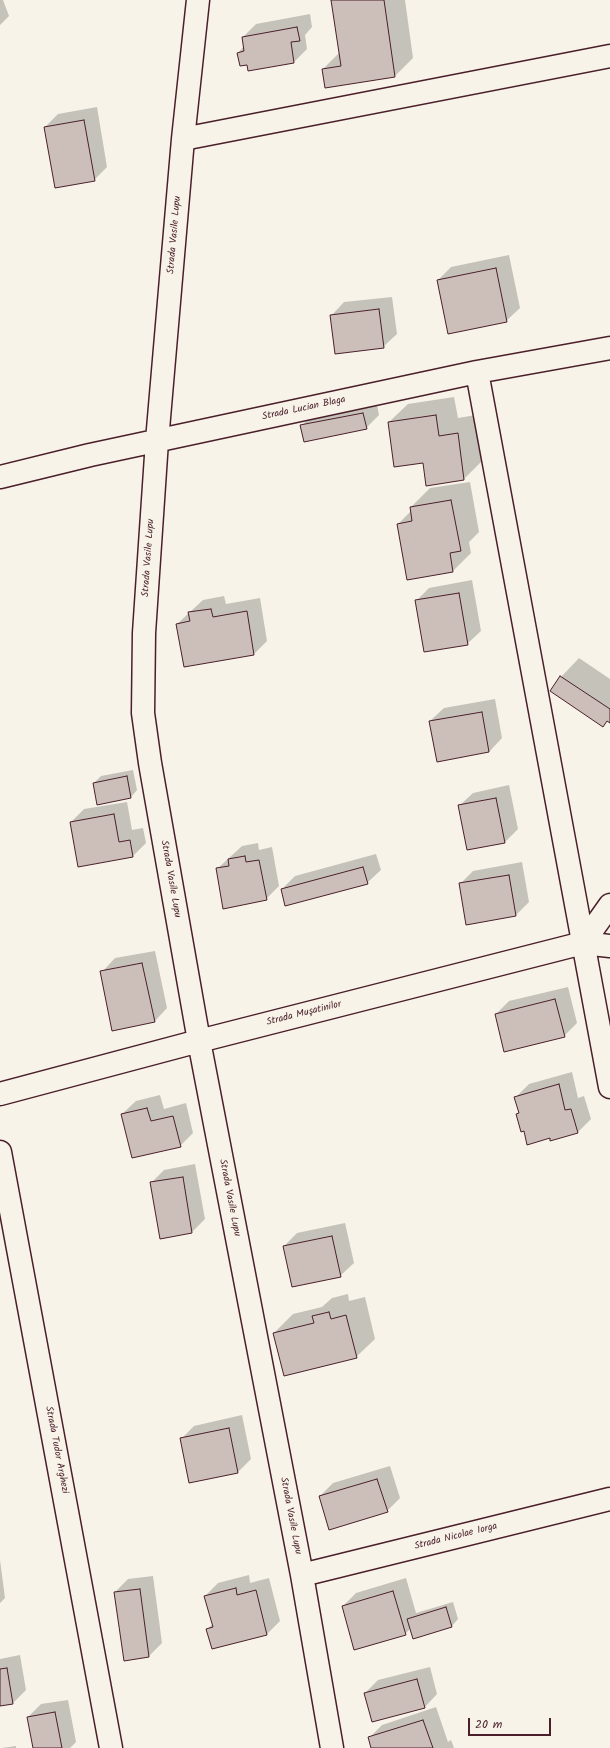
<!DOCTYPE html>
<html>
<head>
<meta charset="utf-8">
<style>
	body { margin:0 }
	#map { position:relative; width:610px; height:1748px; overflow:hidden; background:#f7f3e8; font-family:Kalam,sans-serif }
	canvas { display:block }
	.scale { position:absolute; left:468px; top:1718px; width:83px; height:18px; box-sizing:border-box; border:2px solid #4a1f2b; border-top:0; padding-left:5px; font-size:12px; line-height:14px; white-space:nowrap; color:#4a1f2b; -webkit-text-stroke:3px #f7f3e8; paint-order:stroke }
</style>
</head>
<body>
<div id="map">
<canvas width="610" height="1748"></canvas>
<div class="scale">20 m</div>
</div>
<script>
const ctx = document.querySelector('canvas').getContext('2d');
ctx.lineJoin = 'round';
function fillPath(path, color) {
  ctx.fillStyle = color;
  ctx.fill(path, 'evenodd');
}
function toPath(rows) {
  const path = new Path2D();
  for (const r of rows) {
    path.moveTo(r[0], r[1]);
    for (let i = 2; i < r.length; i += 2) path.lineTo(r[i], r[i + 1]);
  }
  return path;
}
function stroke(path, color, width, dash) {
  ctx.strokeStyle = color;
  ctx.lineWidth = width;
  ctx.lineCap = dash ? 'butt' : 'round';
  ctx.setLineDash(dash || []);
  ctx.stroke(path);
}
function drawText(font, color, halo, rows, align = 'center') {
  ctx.font = font + ' Kalam,sans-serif';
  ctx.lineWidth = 4;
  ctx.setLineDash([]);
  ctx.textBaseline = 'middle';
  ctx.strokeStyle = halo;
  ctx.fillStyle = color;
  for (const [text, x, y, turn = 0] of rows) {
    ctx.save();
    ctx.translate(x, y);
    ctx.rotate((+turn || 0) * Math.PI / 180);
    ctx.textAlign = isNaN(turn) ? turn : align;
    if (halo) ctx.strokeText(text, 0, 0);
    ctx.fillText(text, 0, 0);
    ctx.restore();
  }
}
const shadow = toPath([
	[0,0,3,0,9,16,0,25],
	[332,0,405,0,413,58,395,76,325,87,323,69,340,52],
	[310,14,312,27,305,35,307,49,294,62,248,64,238,53,244,46,243,37,256,24],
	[97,107,107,167,94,180,45,127,58,114],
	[509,255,520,308,506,321,438,280,451,267],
	[392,297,397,334,383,347,331,316,344,302],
	[454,397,458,418,476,415,483,460,464,479,427,485,424,462,389,422,408,404],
	[376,400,379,415,366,428,301,426,315,413],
	[470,482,479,532,469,542,471,553,453,571,398,524,412,510,411,507,430,488],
	[472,580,481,631,467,644,416,601,429,588],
	[224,596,226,604,260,598,267,641,254,654,177,624,203,600],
	[579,658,610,679,610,722,561,677],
	[495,699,502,738,489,752,430,721,444,708],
	[133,770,137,790,131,797,94,783,101,776],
	[509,785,518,829,505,842,459,806,473,793],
	[127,802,132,830,143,828,146,843,133,856,71,822,84,809],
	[258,843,259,850,272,847,279,886,266,899,217,869,242,846],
	[376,854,381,870,367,883,282,889,295,876],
	[522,862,529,902,516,915,460,884,473,871],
	[155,951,167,1008,154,1022,102,972,115,958],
	[568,987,577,1023,564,1036,496,1014,509,1001],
	[572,1072,578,1098,584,1096,591,1119,578,1132,550,1137,524,1130,517,1115,520,1112,516,1097,529,1084],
	[160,1095,164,1109,186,1103,193,1133,180,1146,122,1114,136,1101],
	[195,1164,205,1219,192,1232,160,1237,151,1183,164,1170],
	[345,1223,354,1263,340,1276,284,1246,297,1233],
	[348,1294,349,1301,365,1297,375,1339,356,1357,274,1333,293,1314,322,1307,332,1298],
	[242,1415,251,1459,238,1472,181,1439,194,1426],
	[390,1466,400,1498,387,1511,320,1496,333,1483],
	[0,1560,5,1598,0,1603],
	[249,1575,250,1583,269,1578,280,1621,267,1634,212,1648,207,1629,213,1624,205,1596,218,1583],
	[153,1576,162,1643,149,1656,115,1592,128,1579],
	[406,1578,416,1613,453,1602,458,1619,452,1626,411,1628,405,1634,343,1606,356,1593],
	[20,1655,26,1690,13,1703,0,1705,0,1659],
	[430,1667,437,1694,424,1708,365,1693,378,1680],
	[68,1700,76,1742,70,1748,32,1748,34,1748,28,1717,41,1704],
	[436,1707,448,1742,451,1740,454,1748,372,1748,369,1738,382,1725],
	[16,1746,16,1748,2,1748]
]);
const building = toPath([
	[331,0,384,0,395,77,325,88,322,69,341,66,331,0],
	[297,27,300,41,291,42,294,63,248,71,247,65,240,66,237,53,244,51,242,37,297,27],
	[84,120,95,181,55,188,44,127,84,120],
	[496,268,507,322,448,334,437,280,496,268],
	[379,309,384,348,335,354,330,315,379,309],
	[363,413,367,429,304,442,300,425,363,413],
	[436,415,439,436,458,433,464,480,426,486,423,463,394,467,388,422,436,415],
	[451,500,461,551,450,553,453,572,407,580,397,524,412,521,410,507,451,500],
	[459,593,468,645,424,652,415,600,459,593],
	[211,609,213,617,247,611,254,655,184,667,176,624,190,621,188,612,211,609],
	[560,676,610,709,610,723,607,721,603,727,550,691,560,676],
	[482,712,489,752,437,762,429,721,482,712],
	[127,776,131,798,97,805,93,783,127,776],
	[496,798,505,843,467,850,458,805,496,798],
	[114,814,119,842,130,840,133,857,78,867,70,822,114,814],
	[245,856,246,862,259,860,267,900,223,909,216,868,229,866,228,859,245,856],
	[363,867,368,884,285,906,281,889,363,867],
	[509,875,516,916,466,925,459,883,509,875],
	[142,963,155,1022,112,1031,100,971,142,963],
	[555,999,565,1037,504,1052,495,1014,555,999],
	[559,1084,565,1110,571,1109,578,1133,550,1141,550,1138,527,1145,524,1131,521,1132,516,1114,519,1113,514,1097,559,1084],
	[147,1108,151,1121,173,1116,181,1147,132,1158,121,1114,147,1108],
	[183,1177,192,1233,160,1239,150,1182,183,1177],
	[332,1236,341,1277,292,1287,283,1246,332,1236],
	[329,1312,331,1319,346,1315,357,1358,284,1376,273,1333,314,1323,312,1316,329,1312],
	[229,1428,238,1473,189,1483,180,1438,229,1428],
	[377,1479,388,1512,329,1530,319,1496,377,1479],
	[236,1588,237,1595,256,1590,267,1635,212,1649,206,1629,213,1627,204,1596,236,1588],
	[140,1589,149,1657,124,1661,114,1592,140,1589],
	[393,1591,406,1635,354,1650,342,1606,393,1591],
	[446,1607,452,1627,413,1639,407,1619,446,1607],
	[7,1668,13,1704,0,1706,0,1669,7,1668],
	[417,1679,425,1708,372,1722,364,1693,417,1679],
	[55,1712,62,1748,33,1748,27,1717,55,1712],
	[423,1720,433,1748,371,1748,368,1737,423,1720]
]);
const minor = toPath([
	[198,0,183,139,157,441,144,633,143,713,150,763,199,1041,302,1575,332,1748],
	[183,139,610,56],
	[477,372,610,1087],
	[0,477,90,455,477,372,610,348],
	[583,943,610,905],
	[0,1094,199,1041,583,943,610,946],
	[0,1152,111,1748],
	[302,1575,610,1499]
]);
const streetNames = [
	["Strada Vasile Lupu",175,235,-85],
	["Strada Lucian Blaga",304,409,-12],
	["Strada Vasile Lupu",149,558,-86],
	["Strada Vasile Lupu",170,879,80],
	["Strada Muşatinilor",304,1014,-14],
	["Strada Vasile Lupu",229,1198,79],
	["Strada Tudor Arghezi",56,1450,79],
	["Strada Vasile Lupu",290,1516,79],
	["Strada Nicolae Iorga",456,1537,-14]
];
fillPath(shadow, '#0003');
fillPath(building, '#ccbfb9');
stroke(building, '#4a1f2b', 1);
stroke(minor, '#4a1f2b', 25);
stroke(minor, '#f7f3e8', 22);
drawText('10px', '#4a1f2b', '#f7f3e8', streetNames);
</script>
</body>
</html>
